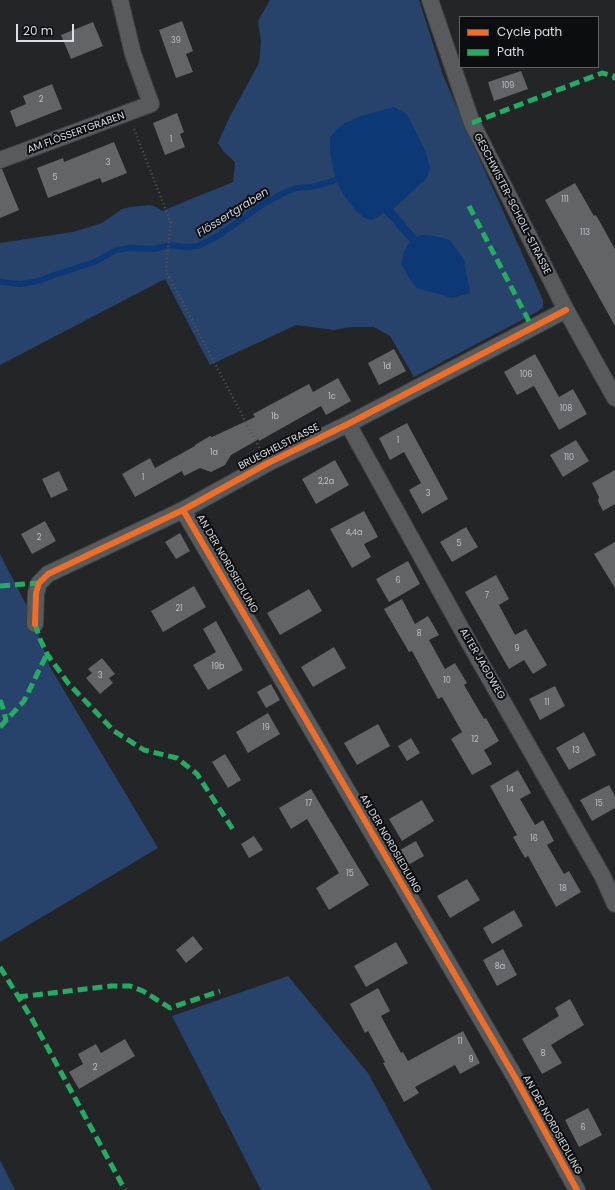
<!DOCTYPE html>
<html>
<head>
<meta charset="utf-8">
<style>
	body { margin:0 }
	#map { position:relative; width:615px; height:1190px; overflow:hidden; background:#232527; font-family:Poppins,sans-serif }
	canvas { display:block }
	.legend { position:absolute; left:459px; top:16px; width:140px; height:52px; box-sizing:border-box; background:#0c0d0f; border:1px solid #5f6163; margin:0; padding:5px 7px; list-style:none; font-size:12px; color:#dcdfe2 }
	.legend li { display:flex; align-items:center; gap:8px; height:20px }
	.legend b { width:20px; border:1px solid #5f6163 }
	.scale { position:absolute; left:16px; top:24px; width:58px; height:18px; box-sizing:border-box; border:2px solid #dcdfe2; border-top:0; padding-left:5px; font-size:12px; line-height:14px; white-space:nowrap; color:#dcdfe2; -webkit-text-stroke:3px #0c0d0f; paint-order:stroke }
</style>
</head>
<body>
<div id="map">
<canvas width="615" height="1190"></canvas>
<ul class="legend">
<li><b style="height:5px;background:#ee6e29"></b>Cycle path</li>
<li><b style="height:5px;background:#26ab63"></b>Path</li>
</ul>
<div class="scale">20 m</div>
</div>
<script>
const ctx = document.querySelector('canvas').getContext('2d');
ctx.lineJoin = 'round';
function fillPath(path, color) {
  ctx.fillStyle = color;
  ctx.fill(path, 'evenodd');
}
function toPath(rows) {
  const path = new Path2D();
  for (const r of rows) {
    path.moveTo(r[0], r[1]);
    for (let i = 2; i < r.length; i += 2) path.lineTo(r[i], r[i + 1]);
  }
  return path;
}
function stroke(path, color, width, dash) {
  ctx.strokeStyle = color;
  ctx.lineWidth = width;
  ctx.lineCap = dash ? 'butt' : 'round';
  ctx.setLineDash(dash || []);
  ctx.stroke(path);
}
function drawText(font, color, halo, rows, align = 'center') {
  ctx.font = font + ' Poppins,sans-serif';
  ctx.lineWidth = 4;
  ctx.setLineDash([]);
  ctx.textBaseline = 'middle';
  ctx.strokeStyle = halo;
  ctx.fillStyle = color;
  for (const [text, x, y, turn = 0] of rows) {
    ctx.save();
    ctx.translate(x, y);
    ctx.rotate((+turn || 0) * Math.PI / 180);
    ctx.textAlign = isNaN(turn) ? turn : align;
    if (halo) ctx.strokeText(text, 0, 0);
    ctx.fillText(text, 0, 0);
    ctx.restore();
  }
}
const green = toPath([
	[270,0,419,0,443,75,463,122,543,300,543,307,537,312,414,377,390,336,374,327,351,327,334,330,296,325,210,365,165,279,0,365,0,243,73,232,102,223,122,209,130,207,150,205,156,207,162,211,233,182,235,162,223,151,218,143,229,118,259,63,261,42,258,21],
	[0,554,32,616,50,667,158,848,0,942],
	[288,976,368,1073,432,1190,261,1190,172,1016],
	[0,1160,15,1190,0,1190]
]);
const water = toPath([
	[394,107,407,114,426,152,430,169,426,179,393,209,417,237,422,235,435,236,450,240,464,260,470,293,452,298,417,288,409,278,401,264,404,251,410,242,384,213,371,220,364,218,355,210,341,191,334,174,330,151,330,137,337,129,347,122,361,116]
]);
const stream = toPath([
	[0,282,21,284,39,281,54,275,95,262,116,250,130,248,155,249,169,245,186,247,198,246,218,236,263,204,286,192,296,188,311,187,337,180]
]);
const building = toPath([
	[182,21,193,51,186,54,193,72,176,78,159,30],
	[93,22,103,46,71,59,61,35],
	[521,71,528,89,494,101,488,82],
	[52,84,62,109,16,127,10,111,26,104,23,96],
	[177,113,184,132,180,134,185,147,165,155,153,123],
	[114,142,127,173,102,183,100,178,48,198,37,168,63,158,64,162],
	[0,169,2,169,19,210,0,218],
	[575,183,594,216,596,215,615,249,615,326,545,200],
	[394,349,406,371,379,385,368,363],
	[535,354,559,397,573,389,587,414,559,430,534,386,517,395,504,372],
	[338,378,351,401,326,415,321,406,259,441,259,439,231,455,225,465,211,472,200,468,184,476,182,471,135,497,122,474,150,458,155,468,195,446,195,445,210,436,212,437,255,417,253,414,309,384,313,392],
	[407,423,448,499,422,514,409,490,421,483,404,452,390,460,379,438],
	[576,440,589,461,563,477,550,455],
	[335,460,349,485,316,504,302,479],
	[615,470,615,504,603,511,598,501,599,497,592,483],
	[59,471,68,490,51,498,42,479],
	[364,511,378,537,364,544,371,557,352,568,330,529],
	[45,521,56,541,32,554,21,534],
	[466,527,478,547,452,562,440,542],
	[180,533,190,551,176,559,165,542],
	[615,542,615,588,594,554],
	[408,561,420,584,389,602,376,579],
	[496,575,509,599,499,605,515,635,526,629,547,665,533,674,524,660,509,669,465,592],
	[194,586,206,607,163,632,151,611],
	[309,589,322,611,280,635,267,613],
	[402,599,415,624,428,616,439,635,429,640,445,669,455,663,467,683,464,685,484,719,486,718,499,741,484,750,492,764,472,775,451,739,462,732,442,697,438,699,412,651,409,652,384,609],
	[216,621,243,670,208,690,193,665,216,652,203,629],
	[334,647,346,668,313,687,301,667],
	[102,658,115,674,109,678,113,683,100,694,86,678,92,673,88,669],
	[271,684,280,700,266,708,257,692],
	[555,686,565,706,540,720,529,699],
	[268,713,280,734,248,753,236,732],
	[378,724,390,746,357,765,344,743],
	[584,732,596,755,569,770,556,748],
	[411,738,420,753,407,761,398,746],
	[225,754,241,780,228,788,212,762],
	[518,770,531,793,520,799,535,825,543,820,554,841,547,845,564,874,569,871,581,892,556,907,528,856,525,858,513,837,517,835,490,786],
	[609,785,615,796,615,808,592,821,580,800],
	[311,789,369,885,329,910,316,888,339,873,307,819,291,829,279,808],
	[422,800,434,821,402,841,389,819],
	[254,836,263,850,249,858,241,844],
	[416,841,424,856,408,865,400,850],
	[467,879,480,900,450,918,437,896],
	[514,910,523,926,492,944,483,928],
	[193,936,203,949,186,963,176,950],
	[396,942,408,963,366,987,354,966],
	[503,949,517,975,497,986,483,960],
	[378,988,390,1011,381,1016,401,1053,403,1052,408,1061,463,1031,480,1063,460,1074,455,1065,415,1087,419,1093,404,1102,383,1063,385,1062,368,1031,365,1033,350,1004],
	[570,999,584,1025,551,1045,562,1063,542,1074,522,1039,559,1016,555,1008],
	[125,1039,135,1056,79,1089,69,1072,83,1064,78,1054,96,1044,101,1053],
	[588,1108,602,1135,579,1147,565,1120]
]);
const path = toPath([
	[134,129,171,223,167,256,166,271,260,449]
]);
const street = toPath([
	[430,0,472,123,566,310,615,398],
	[0,160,151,104,133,54,120,0],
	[348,424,467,639,603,877,615,904],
	[183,510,516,1079,577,1190],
	[35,624,36,593,39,583,48,574,183,510,268,463,348,424,566,310]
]);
const quiet = toPath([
	[472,123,602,73,614,76,615,80],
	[469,206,532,327],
	[0,586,39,583],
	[35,624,40,639,47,654,68,683,114,731,144,750,177,758,197,774,234,831],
	[0,700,4,711,6,721],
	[0,727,24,701,47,654],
	[0,967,32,1019,125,1190],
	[18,997,111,986,130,986,143,991,170,1008,220,991]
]);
const cycleway = toPath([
	[183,510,516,1079,577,1190],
	[35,624,36,593,39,583,48,574,183,510,268,463,348,424,566,310]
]);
const numberNames = [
	["39",176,41],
	["109",508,86],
	["2",41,100],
	["1",171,140],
	["3",108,163],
	["5",55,178],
	["111",565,200],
	["113",585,233],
	["1d",387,367],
	["106",526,375],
	["1c",332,397],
	["108",566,409],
	["1b",275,417],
	["1",398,441],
	["1a",214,453],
	["110",569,458],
	["1",143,478],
	["2,2a",326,482],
	["3",428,494],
	["4,4a",354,533],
	["2",39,538],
	["5",459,544],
	["6",398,581],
	["7",487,596],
	["21",179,609],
	["8",419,634],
	["9",517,649],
	["19b",218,667],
	["3",100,676],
	["10",447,681],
	["11",547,703],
	["19",266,728],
	["12",475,740],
	["13",576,751],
	["14",510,790],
	["17",309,804],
	["15",599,804],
	["16",534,839],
	["15",350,874],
	["18",563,889],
	["8a",500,967],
	["11",460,1042],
	["8",543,1054],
	["9",471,1060],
	["2",95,1068],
	["6",583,1128]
];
const streetNames = [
	["AM FLÖSSERTGRABEN",76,133,-20],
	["GESCHWISTER-SCHOLL-STRASSE",512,204,63],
	["BRUEGHELSTRASSE",279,447,-27],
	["AN DER NORDSIEDLUNG",227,564,60],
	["ALTER JAGDWEG",482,664,60],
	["AN DER NORDSIEDLUNG",390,844,60],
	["AN DER NORDSIEDLUNG",552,1125,61]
];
const waterNames = [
	["Flössertgraben",233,213,-32]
];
fillPath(green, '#27436b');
fillPath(water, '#0c3875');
stroke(stream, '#0c3875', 6);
fillPath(building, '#636466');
stroke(street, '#3e4042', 18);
stroke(path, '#535557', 2.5, [1, 3]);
stroke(street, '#585a5c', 16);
stroke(quiet, '#26ab63', 5, [10, 5]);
stroke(cycleway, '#ee6e29', 6);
drawText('8px', '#bec0c3', null, numberNames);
drawText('10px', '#dcdfe2', '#0c0d0f', streetNames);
drawText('italic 11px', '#cad7eb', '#0c0d0f', waterNames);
</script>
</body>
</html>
